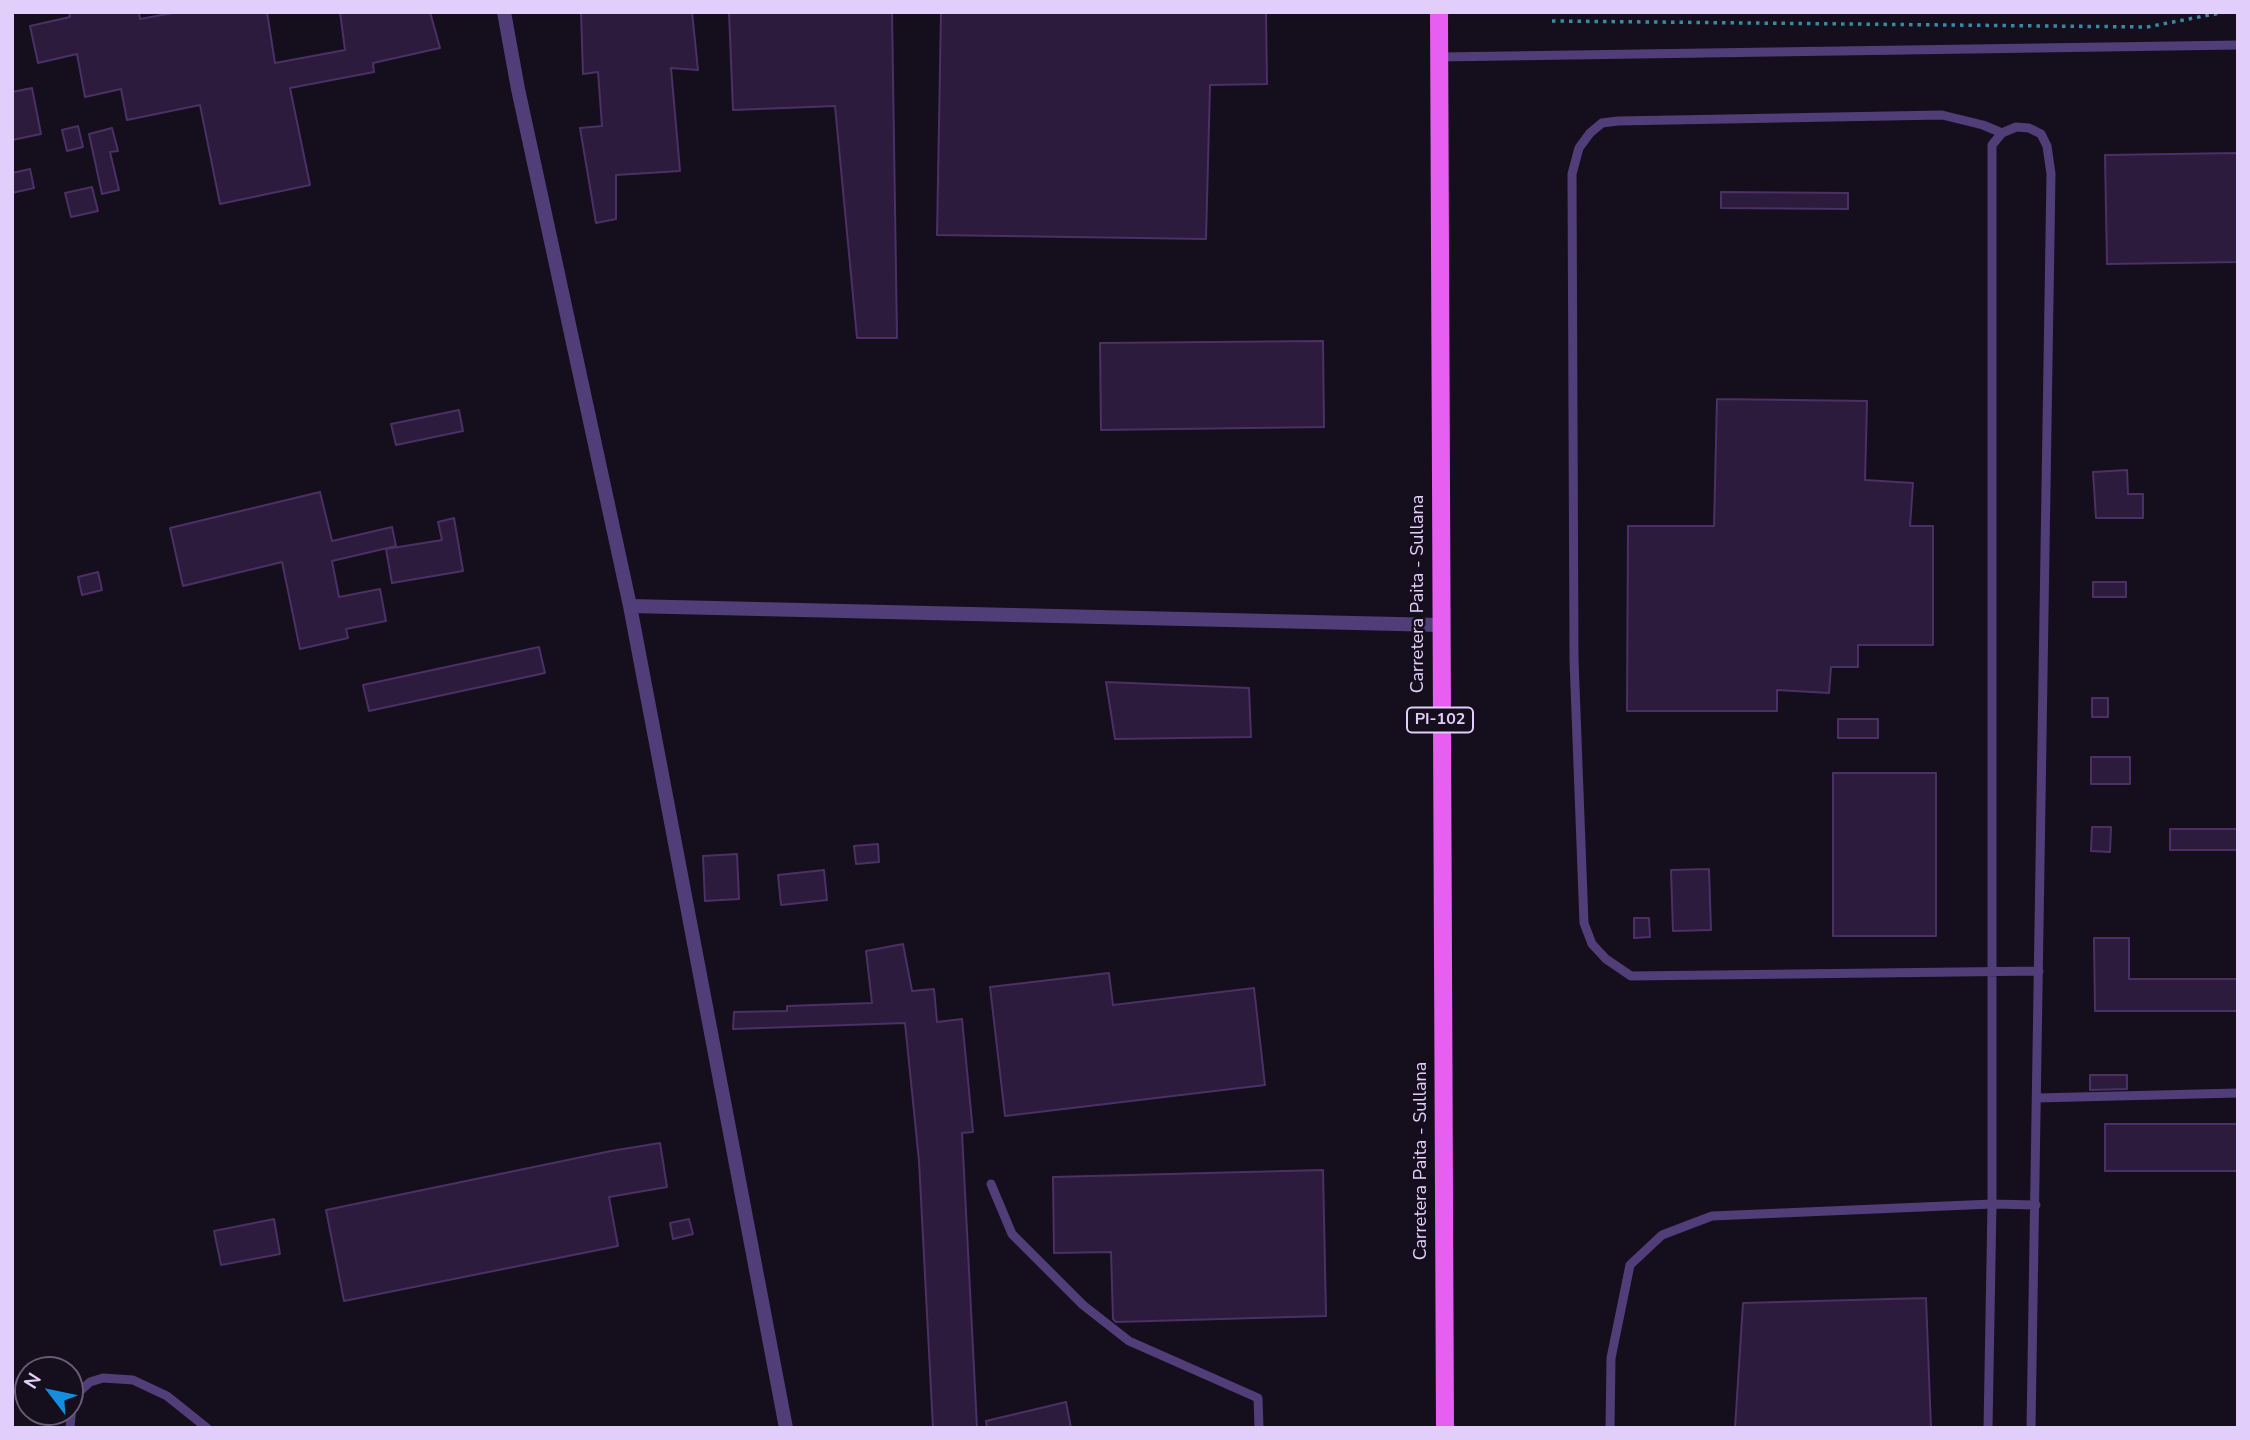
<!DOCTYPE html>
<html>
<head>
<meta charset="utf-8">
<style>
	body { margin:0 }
	#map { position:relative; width:2250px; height:1440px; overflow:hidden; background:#150e1d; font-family:"Nunito Sans",sans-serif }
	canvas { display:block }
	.frame { position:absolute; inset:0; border:14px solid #e1cefa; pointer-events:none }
	.north { position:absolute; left:14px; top:1356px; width:70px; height:70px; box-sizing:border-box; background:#150e1d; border:2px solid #675b75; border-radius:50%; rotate:302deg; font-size:19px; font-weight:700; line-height:28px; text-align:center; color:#e1cefa }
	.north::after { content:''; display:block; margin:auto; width:24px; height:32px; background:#158edf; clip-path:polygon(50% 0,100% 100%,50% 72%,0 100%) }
</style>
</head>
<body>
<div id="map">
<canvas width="2250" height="1440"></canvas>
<div class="frame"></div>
<div class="north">N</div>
</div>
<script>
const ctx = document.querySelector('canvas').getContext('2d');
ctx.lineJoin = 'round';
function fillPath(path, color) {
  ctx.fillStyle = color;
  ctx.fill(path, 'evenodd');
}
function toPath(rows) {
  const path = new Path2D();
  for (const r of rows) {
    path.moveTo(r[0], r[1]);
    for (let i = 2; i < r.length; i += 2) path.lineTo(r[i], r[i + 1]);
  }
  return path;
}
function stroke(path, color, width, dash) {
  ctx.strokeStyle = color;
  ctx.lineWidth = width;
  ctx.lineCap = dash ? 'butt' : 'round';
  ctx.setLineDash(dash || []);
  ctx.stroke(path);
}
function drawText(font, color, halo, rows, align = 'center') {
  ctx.font = font + ' "Nunito Sans",sans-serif';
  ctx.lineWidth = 5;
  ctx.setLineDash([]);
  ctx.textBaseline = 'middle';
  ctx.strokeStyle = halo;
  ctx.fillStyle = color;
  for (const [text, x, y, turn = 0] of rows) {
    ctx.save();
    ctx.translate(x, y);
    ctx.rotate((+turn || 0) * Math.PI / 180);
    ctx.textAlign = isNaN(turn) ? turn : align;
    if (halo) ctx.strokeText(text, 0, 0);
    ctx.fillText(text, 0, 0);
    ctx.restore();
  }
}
const building = toPath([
	[69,12,139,12,140,19,178,12,267,12,275,63,345,50,340,12,430,12,440,48,373,63,374,72,290,88,310,185,220,204,200,105,127,120,121,89,85,97,77,54,38,63,30,26,70,17,69,12],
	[581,12,692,12,698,70,671,68,680,171,616,175,616,219,596,223,580,128,602,126,598,72,583,74,581,12],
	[729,12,892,12,897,338,857,338,835,106,733,110,729,12],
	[941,12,1266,12,1267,84,1210,85,1206,239,937,235,941,12],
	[32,88,41,134,12,140,12,92,32,88],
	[78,126,83,147,67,151,62,130,78,126],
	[112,128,118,151,110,152,119,190,102,194,89,134,112,128],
	[2238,153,2238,262,2107,264,2105,155,2238,153],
	[30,169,34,188,12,193,12,173,30,169],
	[92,187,98,211,71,217,65,193,92,187],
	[1721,192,1848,193,1848,209,1721,208,1721,192],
	[1323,341,1324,427,1101,430,1100,343,1323,341],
	[1717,399,1867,401,1865,480,1913,483,1910,526,1933,526,1933,645,1858,645,1858,667,1831,667,1829,693,1777,690,1777,711,1627,711,1628,526,1714,526,1717,399],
	[459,410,463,431,396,445,391,424,459,410],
	[2127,470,2128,494,2143,494,2143,518,2096,518,2093,472,2127,470],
	[320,492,332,541,392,527,396,546,332,561,339,597,380,589,386,621,346,629,348,638,300,649,282,562,183,586,170,528,320,492],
	[454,518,463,571,392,583,386,549,442,540,438,522,454,518],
	[98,572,102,590,82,595,78,577,98,572],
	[2093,582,2126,582,2126,597,2093,597,2093,582],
	[539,647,545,673,369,711,363,685,539,647],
	[1106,682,1249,688,1251,737,1115,739,1106,682],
	[2092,698,2108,698,2108,717,2092,717,2092,698],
	[1838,719,1878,719,1878,738,1838,738,1838,719],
	[2091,757,2130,757,2130,784,2091,784,2091,757],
	[1833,773,1936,773,1936,936,1833,936,1833,773],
	[2092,827,2111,827,2110,852,2091,851,2092,827],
	[2170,829,2238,829,2238,850,2170,850,2170,829],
	[878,844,879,862,856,864,854,846,878,844],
	[737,854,739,899,705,901,703,856,737,854],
	[1709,869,1711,930,1673,931,1671,870,1709,869],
	[824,870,827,900,781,905,778,875,824,870],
	[1634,918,1649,918,1650,937,1634,938,1634,918],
	[2094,938,2129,938,2129,979,2238,979,2238,1011,2095,1011,2094,938],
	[903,944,912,991,934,989,937,1022,962,1019,973,1132,962,1133,977,1428,933,1428,919,1161,905,1023,733,1029,734,1012,787,1011,787,1006,872,1003,866,951,903,944],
	[1109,973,1113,1005,1254,988,1265,1085,1005,1116,990,987,1109,973],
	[2090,1075,2127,1075,2127,1089,2090,1090,2090,1075],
	[2105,1124,2238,1124,2238,1171,2105,1171,2105,1124],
	[660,1143,667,1187,609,1197,618,1246,344,1301,326,1210,611,1151,660,1143],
	[1323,1170,1326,1316,1116,1322,1113,1319,1111,1252,1054,1253,1053,1177,1323,1170],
	[274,1219,280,1254,221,1265,214,1231,274,1219],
	[689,1219,693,1234,673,1239,670,1223,689,1219],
	[1926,1298,1931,1428,1735,1428,1743,1303,1926,1298],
	[1066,1402,1071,1428,987,1428,986,1421,1066,1402]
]);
const path = toPath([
	[1552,21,2147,27,2225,12]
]);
const lane = toPath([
	[1439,57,2238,45],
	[2002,133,1983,125,1942,115,1618,121,1602,123,1590,133,1579,148,1572,174,1574,660,1584,923,1592,944,1606,959,1631,976,2039,971],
	[2037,1098,2238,1093],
	[991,1184,1012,1234,1083,1305,1129,1341,1258,1398,1259,1428],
	[70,1428,72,1405,78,1393,90,1382,103,1378,133,1380,167,1396,207,1428],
	[1610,1428,1611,1358,1630,1265,1662,1235,1712,1216,1992,1204,2036,1205],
	[1988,1428,1992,1204,1992,145,2002,133,2016,127,2029,128,2041,134,2047,146,2051,174,2031,1428]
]);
const street = toPath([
	[504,12,518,89,630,606,786,1428],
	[630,606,1440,625]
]);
const primary = toPath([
	[1439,12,1445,1428]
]);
const shields = [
	[1440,720,66]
];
const shieldNames = [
	["PI-102",1440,720]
];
const streetNames = [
	["Carretera Paita - Sullana",1419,594,-90],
	["Carretera Paita - Sullana",1422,1161,-90]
];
fillPath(building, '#2c1b3c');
stroke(building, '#4b3066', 2);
stroke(path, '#388aa4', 3.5, [3.5, 5]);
stroke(lane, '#513d78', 9);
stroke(street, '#513d78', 14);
stroke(primary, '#e65ff0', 18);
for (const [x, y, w] of shields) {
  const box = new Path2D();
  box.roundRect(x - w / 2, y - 12.5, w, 25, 5);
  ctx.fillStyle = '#150e1d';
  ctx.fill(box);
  stroke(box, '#e1cefa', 2);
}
drawText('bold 16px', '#e1cefa', null, shieldNames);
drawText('18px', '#e1cefa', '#150e1d', streetNames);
</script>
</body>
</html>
